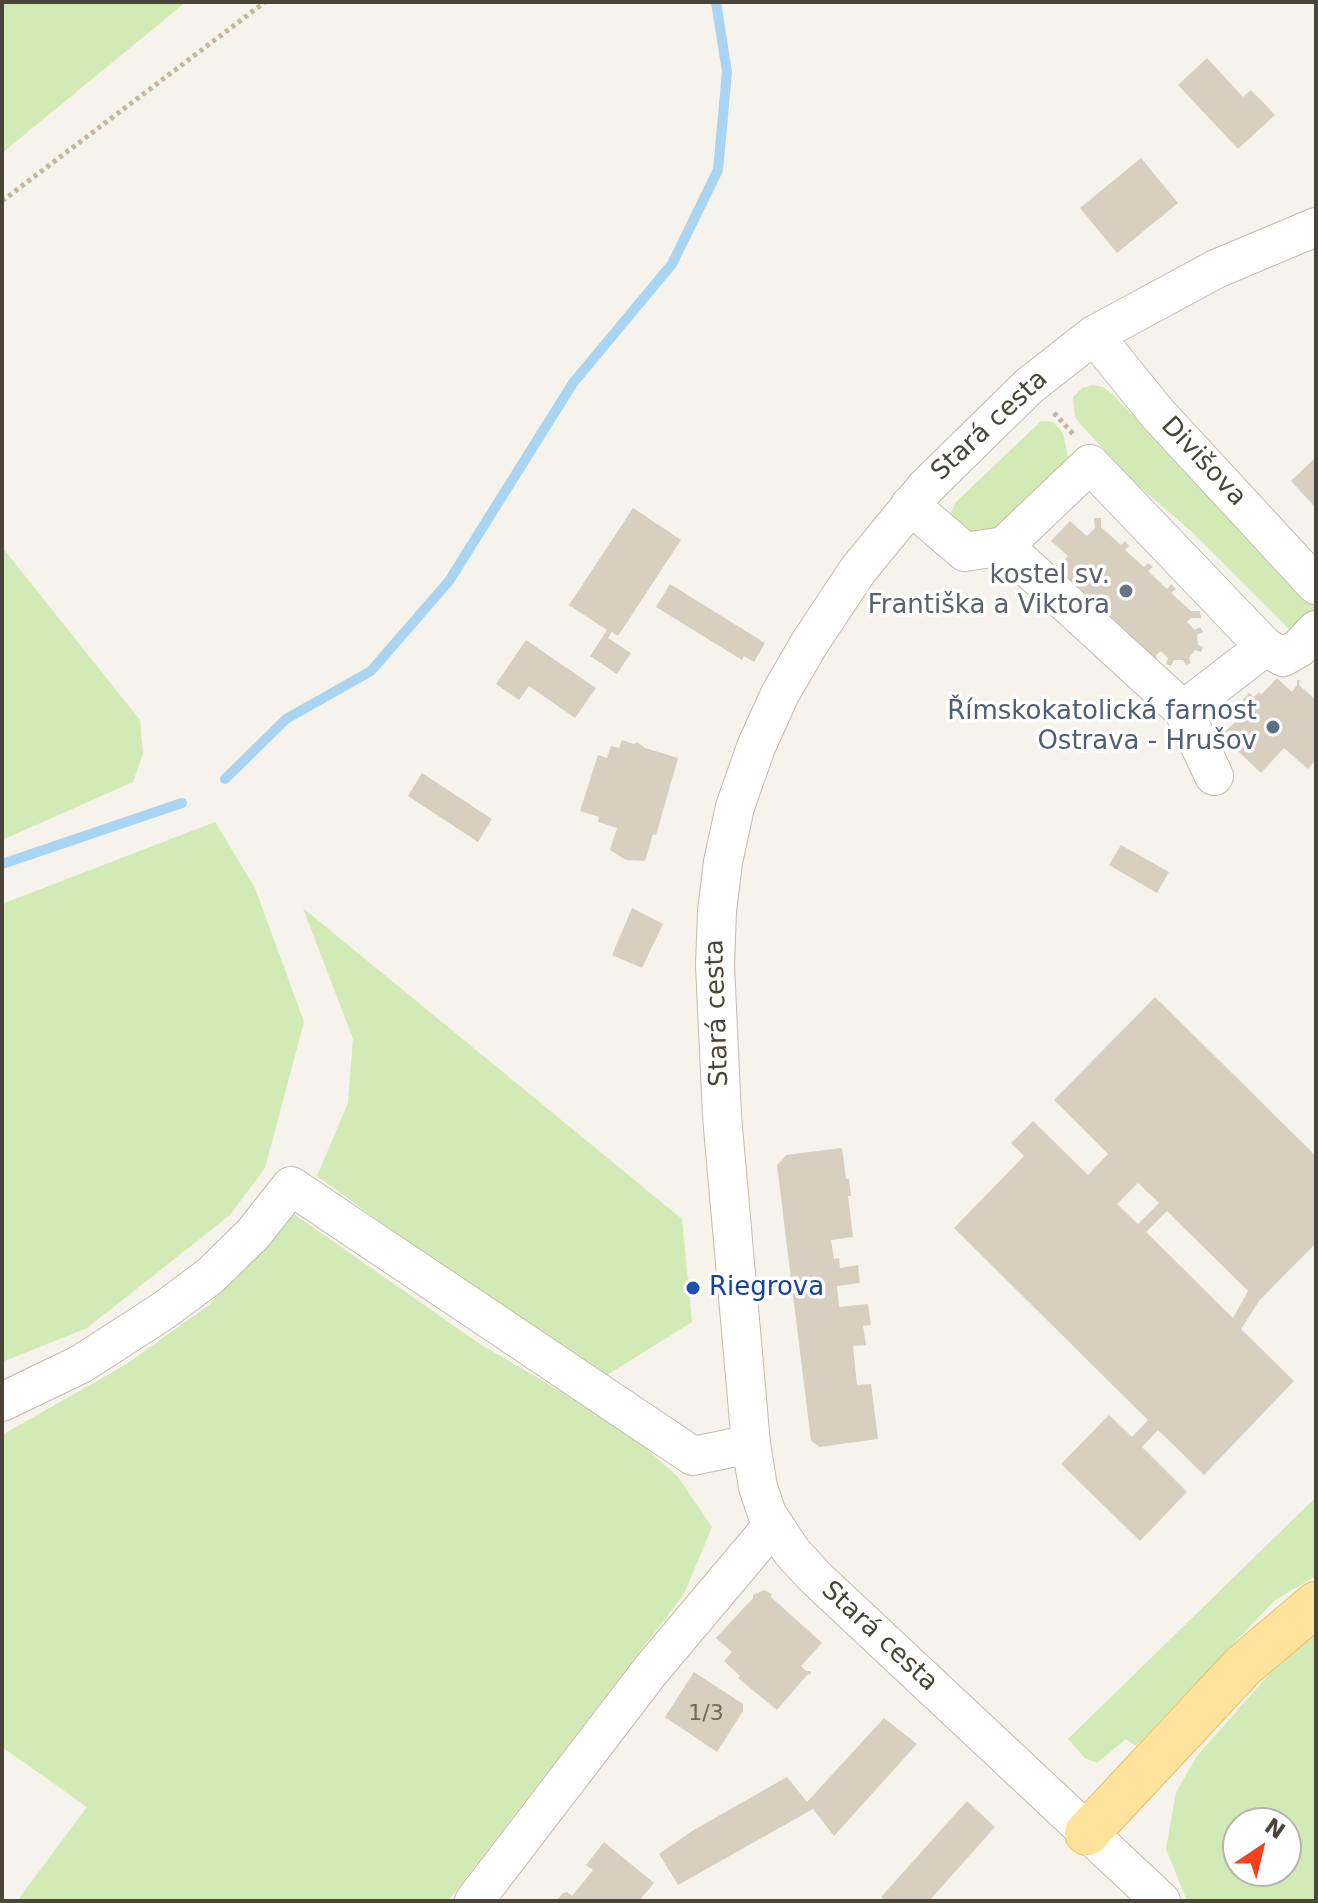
<!DOCTYPE html>
<html>
<head>
<meta charset="utf-8">
<style>
	body { margin:0 }
	#map { position:relative; width:1318px; height:1903px; overflow:hidden; background:#f6f3ec; font-family:"DejaVu Sans",sans-serif }
	canvas { display:block }
	.frame { position:absolute; inset:0; border:4px solid #4b4439; pointer-events:none }
	.north { position:absolute; left:1222px; top:1807px; width:80px; height:80px; box-sizing:border-box; background:#fff; border:2px solid #b7b4b0; border-radius:50%; rotate:35deg; font-size:22px; font-weight:700; line-height:32px; text-align:center; color:#4b4439 }
	.north::after { content:''; display:block; margin:auto; width:28px; height:36px; background:#fc3f1d; clip-path:polygon(50% 0,100% 100%,50% 72%,0 100%) }
</style>
</head>
<body>
<div id="map">
<canvas width="1318" height="1903"></canvas>
<div class="frame"></div>
<div class="north">N</div>
</div>
<script>
const ctx = document.querySelector('canvas').getContext('2d');
ctx.lineJoin = 'round';
function fillPath(path, color) {
  ctx.fillStyle = color;
  ctx.fill(path, 'evenodd');
}
function toPath(rows) {
  const path = new Path2D();
  for (const r of rows) {
    path.moveTo(r[0], r[1]);
    for (let i = 2; i < r.length; i += 2) path.lineTo(r[i], r[i + 1]);
  }
  return path;
}
function stroke(path, color, width, dash) {
  ctx.strokeStyle = color;
  ctx.lineWidth = width;
  ctx.lineCap = dash ? 'butt' : 'round';
  ctx.setLineDash(dash || []);
  ctx.stroke(path);
}
function drawText(font, color, halo, rows, align = 'center') {
  ctx.font = font + ' "DejaVu Sans",sans-serif';
  ctx.lineWidth = 7;
  ctx.setLineDash([]);
  ctx.textBaseline = 'middle';
  ctx.strokeStyle = halo;
  ctx.fillStyle = color;
  for (const [text, x, y, turn = 0] of rows) {
    ctx.save();
    ctx.translate(x, y);
    ctx.rotate((+turn || 0) * Math.PI / 180);
    ctx.textAlign = isNaN(turn) ? turn : align;
    if (halo) ctx.strokeText(text, 0, 0);
    ctx.fillText(text, 0, 0);
    ctx.restore();
  }
}
const green = toPath([
	[2,2,186,2,2,153],
	[1093,385,1103,387,1113,395,1316,605,1316,610,1293,633,1190,530,1134,482,1082,426,1075,417,1073,397,1082,388],
	[1041,421,1053,422,1063,433,1069,461,995,528,976,536,951,523,951,512,956,502],
	[2,547,140,720,143,754,133,782,2,840],
	[215,822,255,888,304,1022,265,1168,230,1215,87,1328,2,1362,2,904],
	[303,908,682,1219,692,1322,599,1380,317,1176,348,1103,353,1039],
	[291,1212,480,1344,623,1428,678,1477,712,1527,684,1594,448,1901,17,1901,87,1807,2,1747,2,1435,125,1365,209,1305],
	[1316,1497,1316,1576,1275,1600,1136,1746,1126,1739,1097,1763,1085,1758,1068,1739],
	[1316,1632,1316,1901,1187,1901,1166,1849,1176,1792,1197,1756,1273,1670],
	[1238,1823,1286,1823,1286,1871,1238,1871]
]);
const stream = toPath([
	[225,779,286,719,371,671,449,581,573,383,672,264,718,170,727,72,716,2],
	[2,864,182,803]
]);
const building = toPath([
	[1207,58,1243,97,1251,90,1275,115,1238,149,1178,85],
	[1141,158,1178,203,1117,253,1080,208],
	[1316,457,1316,508,1291,481],
	[633,508,681,540,618,636,612,632,608,638,631,653,617,674,590,656,607,630,569,605],
	[1094,518,1101,518,1101,527,1121,545,1125,541,1129,546,1125,550,1144,567,1148,563,1153,567,1148,571,1167,589,1171,584,1176,589,1171,593,1191,611,1200,611,1201,618,1191,618,1187,622,1195,630,1200,627,1203,632,1197,635,1198,645,1203,647,1201,652,1195,650,1189,658,1191,663,1186,665,1183,660,1174,660,1171,666,1166,664,1168,658,1161,651,1156,655,1157,664,1051,565,1059,565,1068,556,1051,541,1070,521,1087,536,1095,528],
	[670,584,765,643,754,662,744,656,742,660,656,607],
	[526,640,596,688,575,718,529,686,519,700,496,684],
	[1277,678,1292,692,1297,685,1297,680,1300,680,1299,685,1316,700,1316,760,1308,769,1284,748,1261,773,1221,735,1238,720,1235,717,1240,713,1235,708,1249,693,1254,697,1259,692,1261,695],
	[622,740,634,744,637,742,645,748,678,758,656,835,653,834,645,861,626,860,610,850,617,828,598,822,599,817,580,811,598,755,607,758,611,746,619,748],
	[422,773,492,819,478,842,408,796],
	[1121,845,1169,872,1157,893,1109,865],
	[632,908,663,924,642,968,612,955],
	[1155,997,1316,1156,1316,1243,1259,1301,1241,1329,1294,1381,1204,1475,1158,1430,1142,1447,1187,1492,1140,1541,1061,1464,1109,1415,1132,1437,1148,1420,954,1228,1024,1156,1011,1143,1033,1121,1088,1175,1108,1154,1054,1100],
	[1138,1183,1159,1203,1138,1224,1117,1204],
	[1167,1211,1248,1291,1233,1318,1146,1232],
	[842,1148,846,1179,849,1179,851,1196,848,1196,853,1237,831,1240,834,1259,839,1258,840,1268,858,1265,860,1283,837,1286,839,1307,868,1304,871,1325,863,1326,866,1345,853,1346,857,1385,871,1384,878,1439,820,1447,811,1441,777,1165,786,1155],
	[764,1590,772,1594,771,1597,822,1643,801,1666,806,1671,811,1671,811,1674,807,1675,777,1710,738,1678,740,1676,724,1661,732,1652,716,1638,753,1598,753,1595],
	[694,1672,743,1704,743,1711,717,1752,665,1717],
	[884,1718,917,1744,834,1836,813,1809,678,1885,659,1854,692,1831,787,1777,807,1802],
	[967,1801,995,1827,929,1901,886,1901,881,1897],
	[604,1842,654,1883,639,1901,556,1901,563,1893,567,1892,572,1896,593,1870,586,1865]
]);
const path = toPath([
	[2,201,265,2],
	[1054,413,1074,435]
]);
const minor = toPath([
	[1094,335,1157,413,1316,585],
	[910,505,965,552,1004,546,1090,464,1265,647,1283,657,1299,648,1316,630],
	[1004,546,1183,710,1265,647],
	[1183,710,1214,776],
	[2,1402,81,1364,163,1311,210,1276,253,1234,291,1186,693,1456,751,1444],
	[474,1901,651,1670,773,1525],
	[1161,1901,816,1578,792,1552,767,1514,758,1487,751,1444,722,1116,715,965,717,911,723,862,735,807,756,747,780,694,809,644,858,570,926,487,1029,386,1094,335,1216,269,1316,227]
]);
const major = toPath([
	[1087,1833,1243,1666,1316,1604]
]);
const markers = [
	[1126,591,8,"#6b7280"],
	[1273,727,8,"#5c6f8a"],
	[693,1288,8,"#1a4fb4"]
];
const numberNames = [
	["1/3",706,1714]
];
const streetNames = [
	["Stará cesta",990,426,-43],
	["Divišova",1203,462,47],
	["Stará cesta",718,1013,-92],
	["Stará cesta",879,1637,43]
];
const worshipNames = [
	["kostel sv.",1110,576],
	["Františka a Viktora",1110,606]
];
const serviceNames = [
	["Římskokatolická farnost",1257,712],
	["Ostrava - Hrušov",1257,742]
];
const transitNames = [
	["Riegrova",709,1288]
];
fillPath(green, '#d2eab5');
stroke(stream, '#a9d4f2', 10);
fillPath(building, '#d8cfc1');
stroke(minor, '#c2bbae', 40);
stroke(major, '#e6c16a', 46);
stroke(path, '#c4b79f', 5, [4, 4]);
stroke(minor, '#fff', 38);
stroke(major, '#ffe39c', 44);
for (const [x, y, r, color] of markers) {
  const dot = new Path2D();
  dot.arc(x, y, r, 0, 2 * Math.PI);
  ctx.fillStyle = color;
  ctx.fill(dot);
  stroke(dot, '#fff', 3);
}
drawText('22px', '#6e675b', null, numberNames);
drawText('26px', '#4b4439', '#fff', streetNames);
drawText('26px', '#5b616d', '#fff', worshipNames, 'right');
drawText('26px', '#4e5e75', '#fff', serviceNames, 'right');
drawText('26px', '#164399', '#fff', transitNames, 'left');
</script>
</body>
</html>
